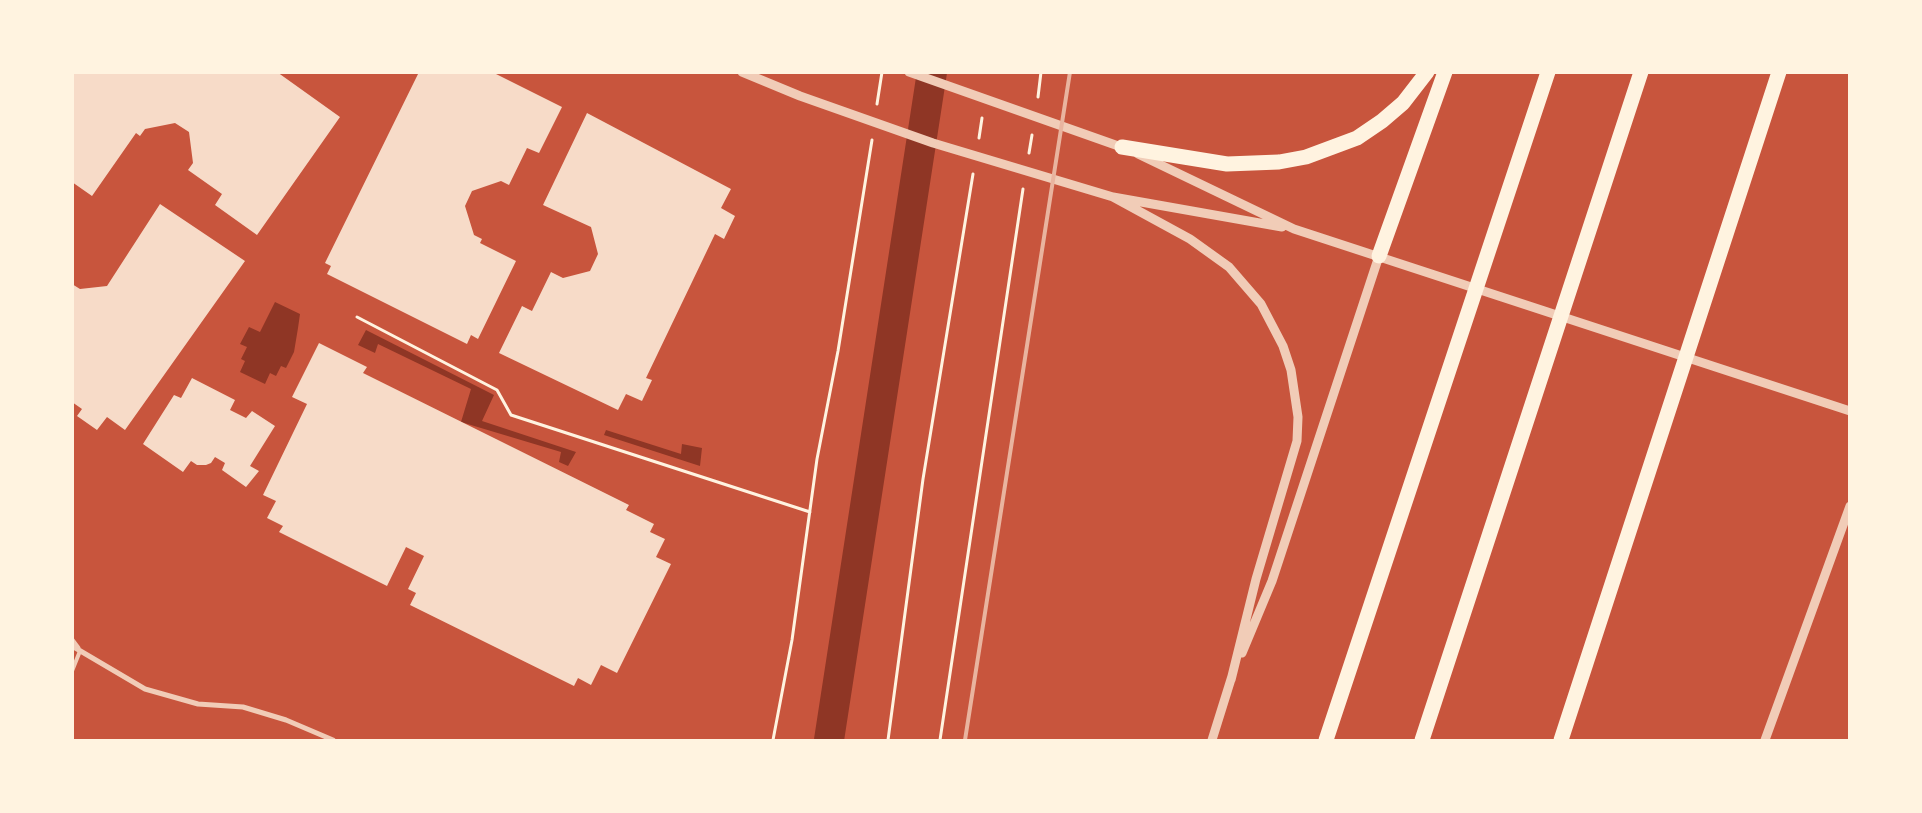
<!DOCTYPE html>
<html>
<head>
<meta charset="utf-8">
<style>
	body { margin:0 }
	#map { position:relative; width:1922px; height:813px; overflow:hidden; background:#c8553d; font-family:Manrope,sans-serif }
	canvas { display:block }
	.frame { position:absolute; inset:0; border:74px solid #fff3e0; pointer-events:none }
</style>
</head>
<body>
<div id="map">
<canvas width="1922" height="813"></canvas>
<div class="frame"></div>
</div>
<script>
const ctx = document.querySelector('canvas').getContext('2d');
ctx.lineJoin = 'round';
function fillPath(path, color) {
  ctx.fillStyle = color;
  ctx.fill(path, 'evenodd');
}
function toPath(rows) {
  const path = new Path2D();
  for (const r of rows) {
    path.moveTo(r[0], r[1]);
    for (let i = 2; i < r.length; i += 2) path.lineTo(r[i], r[i + 1]);
  }
  return path;
}
function stroke(path, color, width, dash) {
  ctx.strokeStyle = color;
  ctx.lineWidth = width;
  ctx.lineCap = dash ? 'butt' : 'round';
  ctx.setLineDash(dash || []);
  ctx.stroke(path);
}
const water = toPath([
	[275,302,300,314,298,328,294,352,286,368,281,366,276,376,270,373,265,384,240,372,245,361,241,359,247,347,240,344,249,327,260,332],
	[366,330,494,395,482,421,576,452,568,466,559,462,561,452,461,422,471,389,378,344,375,353,358,345],
	[606,430,681,454,682,444,702,448,700,466,604,435]
]);
const canal = toPath([
	[829,740,932,72]
]);
const building = toPath([
	[72,72,277,72,340,117,257,235,215,205,222,194,188,170,193,163,189,132,175,123,145,129,140,136,136,133,92,196,72,182],
	[419,72,492,72,562,107,539,153,527,148,509,185,501,181,472,191,465,206,474,235,482,239,480,243,516,261,478,339,471,335,467,344,327,274,331,266,325,263],
	[587,113,731,189,721,208,735,216,724,239,715,234,646,378,652,380,642,401,626,394,618,410,499,353,522,306,532,311,551,272,563,278,590,271,598,254,591,227,543,205],
	[160,204,245,261,125,430,107,417,97,430,77,416,82,409,72,402,72,284,80,289,107,286],
	[319,343,367,367,363,373,629,505,626,510,654,524,650,532,665,539,656,557,671,564,617,673,601,665,591,685,578,678,574,686,410,605,416,593,408,589,424,556,406,547,387,586,279,532,283,526,267,518,276,501,263,495,307,404,292,397],
	[192,378,235,400,230,410,246,418,252,411,275,426,250,466,259,471,246,487,222,470,225,463,215,457,211,463,206,465,197,465,191,461,183,472,143,444,174,395,181,398]
]);
const path = toPath([
	[1038,97,1041,72],
	[877,104,882,72],
	[979,138,982,118],
	[1029,153,1032,135],
	[357,317,497,390,511,415,810,512],
	[773,740,792,640,817,459,838,351,872,140],
	[888,740,923,479,973,174],
	[940,740,1023,189]
]);
const service = toPath([
	[72,671,80,651]
]);
const minor = toPath([
	[72,640,78,648],
	[72,646,145,689,198,704,243,707,286,720,333,740]
]);
const tertiary = toPath([
	[742,72,800,96,933,143,1113,197,1282,227],
	[909,72,1124,148],
	[1138,154,1294,229,1850,411],
	[1113,197,1190,239,1229,267,1261,304,1283,346,1291,370,1298,417,1297,441,1256,579,1231,680],
	[1242,653,1272,581,1379,256],
	[1212,740,1232,676],
	[1765,740,1850,506]
]);
const motorway = toPath([
	[1122,147,1227,164,1279,162,1306,157,1357,138,1382,121,1403,103,1427,72],
	[1379,256,1445,72],
	[1326,740,1548,72],
	[1422,740,1641,72],
	[1561,740,1779,72]
]);
const rail = toPath([
	[965,740,1070,72]
]);
fillPath(water, '#8f3625');
stroke(canal, '#8f3625', 30);
fillPath(building, '#f7dbc8');
stroke(path, '#fff3e0', 3);
stroke(service, '#f1ccb7', 4);
stroke(minor, '#f1ccb7', 5);
stroke(tertiary, '#f1ccb7', 9);
stroke(motorway, '#fff3e0', 15);
stroke(rail, '#e9b49f', 4);
</script>
</body>
</html>
